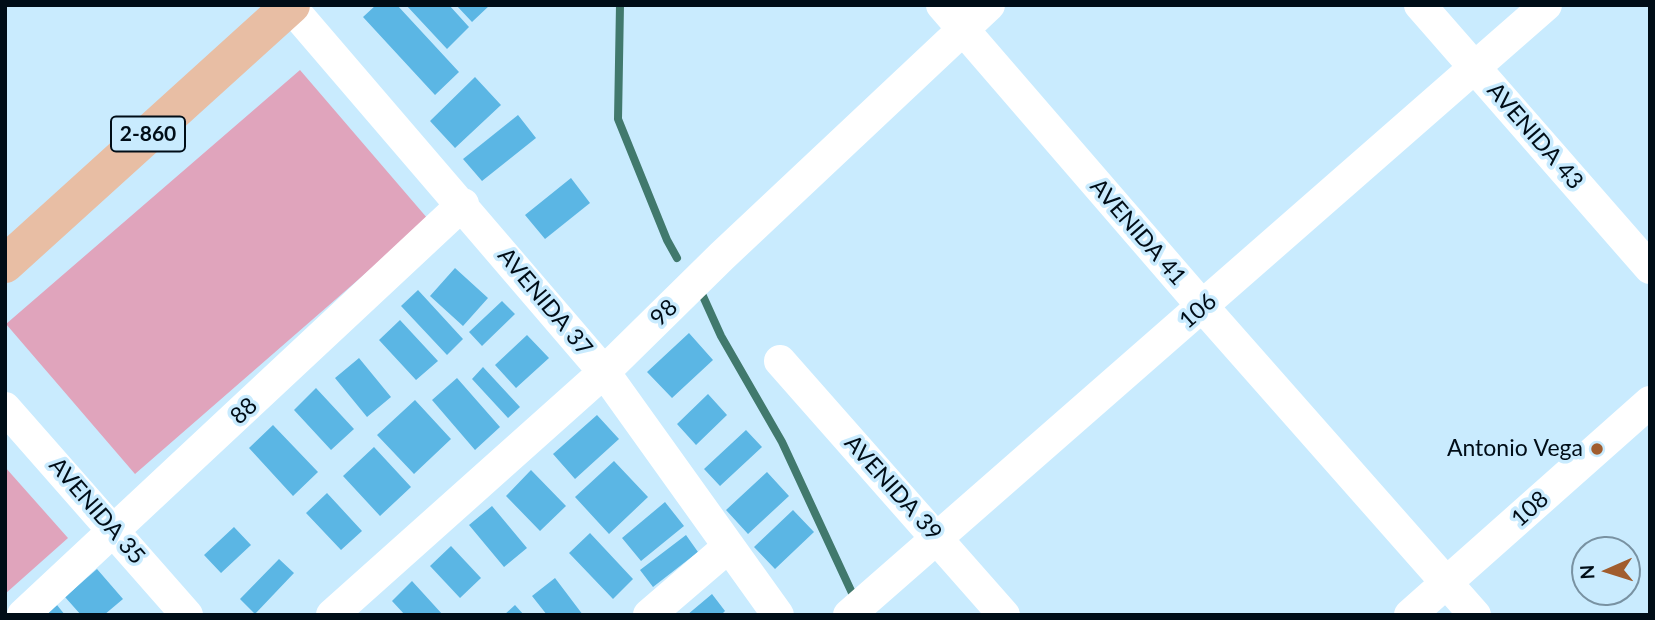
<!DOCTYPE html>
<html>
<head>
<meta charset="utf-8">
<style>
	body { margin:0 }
	#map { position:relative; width:1655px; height:620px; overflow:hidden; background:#c9ebfe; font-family:Lato,sans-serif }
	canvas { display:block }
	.frame { position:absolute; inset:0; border:7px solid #000d17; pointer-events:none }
	.north { position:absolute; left:1571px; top:536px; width:70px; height:70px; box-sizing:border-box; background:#c9ebfe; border:2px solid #7992a2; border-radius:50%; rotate:267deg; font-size:19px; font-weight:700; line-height:28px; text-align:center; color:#000d17 }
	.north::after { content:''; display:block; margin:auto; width:24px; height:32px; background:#a15d2e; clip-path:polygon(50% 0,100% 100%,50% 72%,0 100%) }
</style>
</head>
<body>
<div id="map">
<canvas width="1655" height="620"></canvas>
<div class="frame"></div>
<div class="north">N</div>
</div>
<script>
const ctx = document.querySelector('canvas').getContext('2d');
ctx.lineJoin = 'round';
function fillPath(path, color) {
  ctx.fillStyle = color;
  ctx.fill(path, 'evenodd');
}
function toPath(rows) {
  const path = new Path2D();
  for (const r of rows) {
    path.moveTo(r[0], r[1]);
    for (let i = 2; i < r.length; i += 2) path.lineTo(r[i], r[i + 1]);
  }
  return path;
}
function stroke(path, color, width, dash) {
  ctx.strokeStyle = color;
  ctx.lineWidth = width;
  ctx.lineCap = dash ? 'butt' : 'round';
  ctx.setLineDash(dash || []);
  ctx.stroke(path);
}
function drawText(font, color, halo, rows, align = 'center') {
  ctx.font = font + ' Lato,sans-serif';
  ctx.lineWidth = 7;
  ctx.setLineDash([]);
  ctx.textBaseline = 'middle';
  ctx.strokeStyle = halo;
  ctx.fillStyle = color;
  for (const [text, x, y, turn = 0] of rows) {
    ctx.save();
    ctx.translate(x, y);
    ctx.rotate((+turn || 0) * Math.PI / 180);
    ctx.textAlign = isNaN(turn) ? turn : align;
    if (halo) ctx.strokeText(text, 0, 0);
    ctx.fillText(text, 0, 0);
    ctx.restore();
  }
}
const green = toPath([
	[300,70,428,219,135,474,6,324],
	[5,467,68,538,5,594]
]);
const stream = toPath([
	[620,5,618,119,667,240,677,258],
	[702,294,721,336,782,442,853,595]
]);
const building = toPath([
	[376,5,397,5,459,72,435,95,363,17],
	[406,5,449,5,469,27,447,49],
	[456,5,490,5,472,22],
	[475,77,501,105,455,148,430,121],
	[518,115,536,138,482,181,463,159],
	[571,178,590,203,545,239,525,215],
	[455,268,488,298,463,326,430,296],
	[418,290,463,339,447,355,401,306],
	[502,301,515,314,482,346,469,332],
	[400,320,438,361,416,380,379,340],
	[689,333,713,360,672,398,647,372],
	[527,335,549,358,516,388,495,365],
	[359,358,391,397,367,417,335,378],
	[483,367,520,407,508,418,472,379],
	[457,378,500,427,475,450,432,400],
	[316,388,354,429,331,450,294,410],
	[708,394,727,415,696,445,677,424],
	[415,400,451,439,414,474,377,435],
	[597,415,619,439,575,479,553,454],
	[273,425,318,472,293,496,249,448],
	[746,430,762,447,720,486,704,469],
	[374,447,411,487,380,516,343,476],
	[614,461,648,497,609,534,575,497],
	[531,470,566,506,540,531,506,496],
	[767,472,789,496,748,534,726,510],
	[327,493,362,531,341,550,306,513],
	[665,502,684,526,641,561,622,538],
	[492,506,527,548,504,567,469,525],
	[793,510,814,532,775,569,754,547],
	[234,527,251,545,221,573,204,555],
	[590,533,633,579,613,599,569,553],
	[686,535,698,552,653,587,640,570],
	[451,546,481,578,460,598,430,566],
	[279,559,294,573,255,614,240,599],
	[97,569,123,599,104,615,81,615,65,597],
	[555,578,583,615,547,615,532,596],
	[412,581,443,615,405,615,392,601],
	[712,594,725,611,721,615,687,615],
	[57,605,65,615,46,615],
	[515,605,524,615,504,615]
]);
const minor = toPath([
	[942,5,1203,307,1475,615],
	[1420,5,1650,268],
	[290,6,604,372,778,615],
	[780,361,1004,615],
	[5,408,187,615],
	[23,615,463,204],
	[332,615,604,372,722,256,989,5],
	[649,615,727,548],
	[849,615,1546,5],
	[1410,615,1650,402]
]);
const primary = toPath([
	[5,264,291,5]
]);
const markers = [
	[1597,449,7,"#a15d2e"]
];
const shields = [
	[148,134,74]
];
const shieldNames = [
	["2-860",148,134]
];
const streetNames = [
	["AVENIDA 43",1535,136,49],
	["AVENIDA 41",1138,232,49],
	["AVENIDA 37",545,302,50],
	["106",1198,311,-41],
	["98",664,313,-44],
	["88",244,411,-43],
	["AVENIDA 39",893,488,48],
	["108",1530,509,-42],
	["AVENIDA 35",97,511,49]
];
const poiNames = [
	["Antonio Vega",1583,449]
];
fillPath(green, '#e0a4bc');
stroke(stream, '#41796d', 8);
fillPath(building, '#5bb6e4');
stroke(minor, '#fff', 32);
stroke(primary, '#e8bea4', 38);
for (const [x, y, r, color] of markers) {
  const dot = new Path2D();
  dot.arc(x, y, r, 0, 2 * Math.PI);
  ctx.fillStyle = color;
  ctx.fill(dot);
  stroke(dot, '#c9ebfe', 2.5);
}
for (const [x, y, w] of shields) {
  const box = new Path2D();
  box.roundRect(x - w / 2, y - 17.5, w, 35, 5);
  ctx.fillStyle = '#c9ebfe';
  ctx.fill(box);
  stroke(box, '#000d17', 2);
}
drawText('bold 21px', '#000d17', null, shieldNames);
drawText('23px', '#000d17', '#c9ebfe', streetNames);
drawText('23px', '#000d17', '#c9ebfe', poiNames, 'right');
</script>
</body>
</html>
